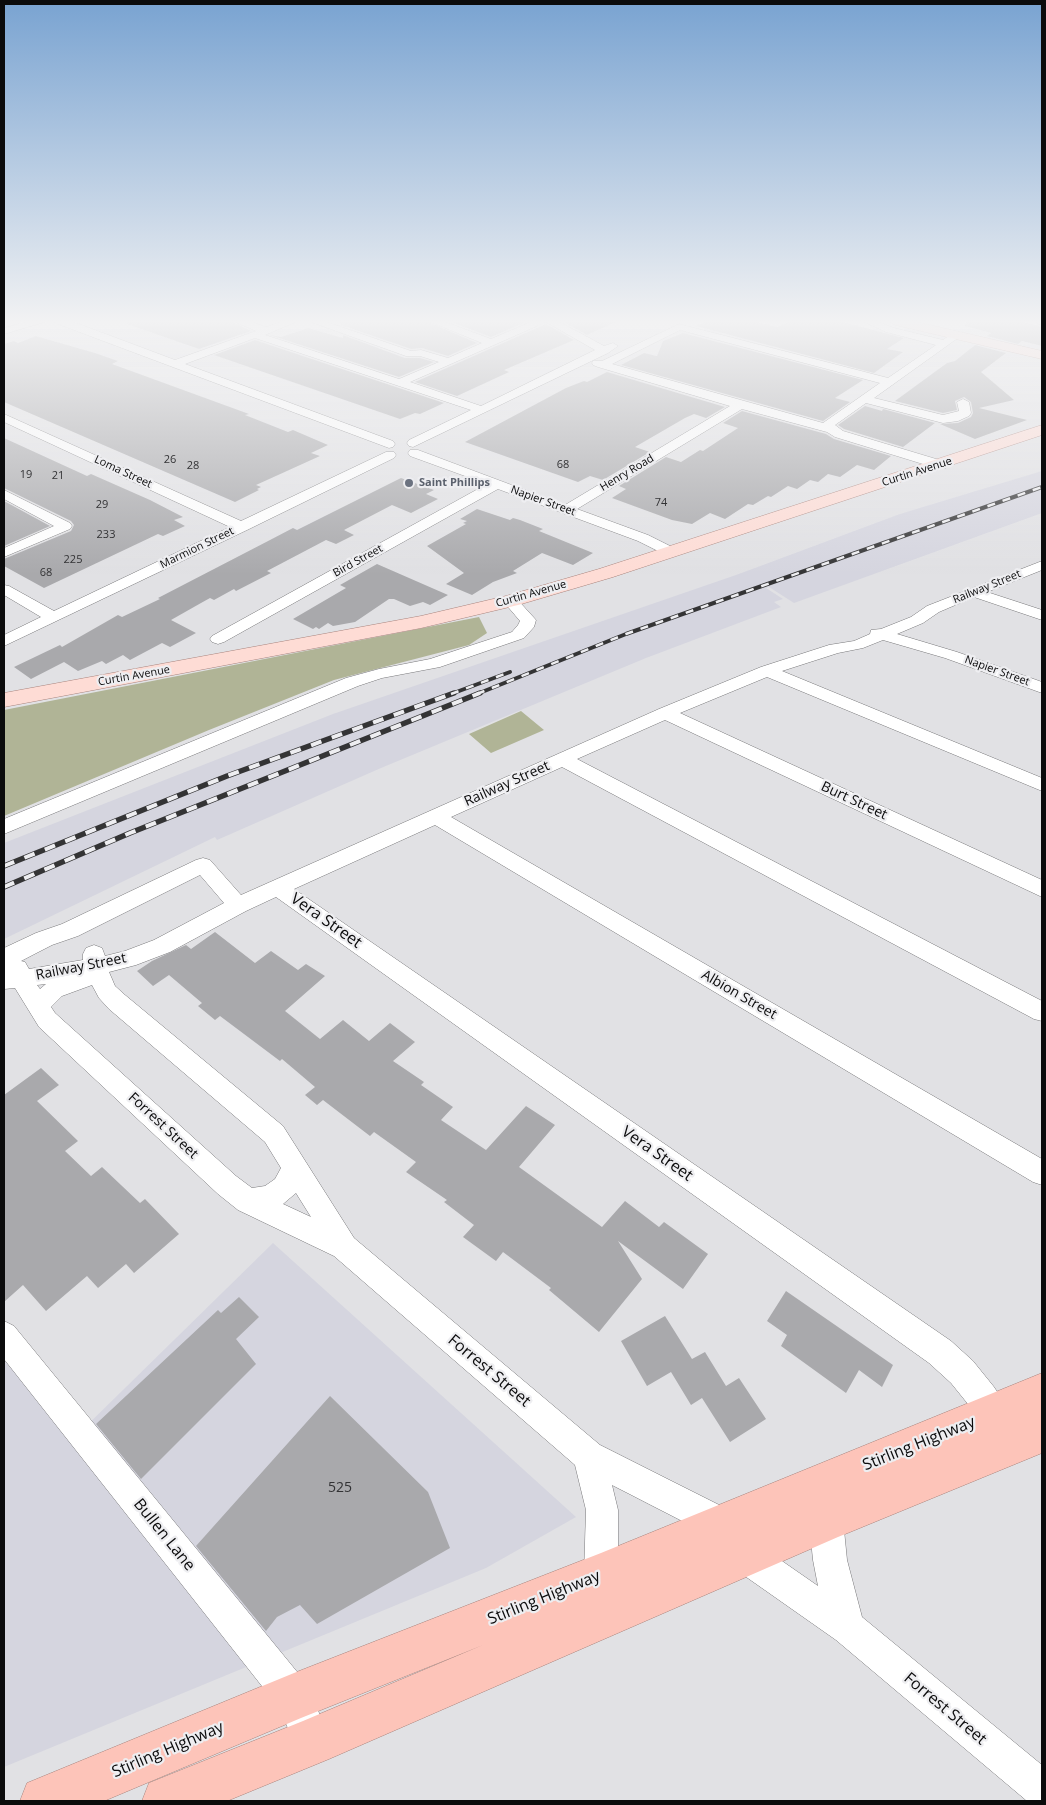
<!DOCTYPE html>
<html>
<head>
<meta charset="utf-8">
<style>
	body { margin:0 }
	#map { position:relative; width:1046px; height:1805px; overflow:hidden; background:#e1e1e4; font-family:"Open Sans",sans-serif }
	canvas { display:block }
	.frame { position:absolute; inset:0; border:5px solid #0b0b0c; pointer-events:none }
</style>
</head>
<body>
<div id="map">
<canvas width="1046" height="1805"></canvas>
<div class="frame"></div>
</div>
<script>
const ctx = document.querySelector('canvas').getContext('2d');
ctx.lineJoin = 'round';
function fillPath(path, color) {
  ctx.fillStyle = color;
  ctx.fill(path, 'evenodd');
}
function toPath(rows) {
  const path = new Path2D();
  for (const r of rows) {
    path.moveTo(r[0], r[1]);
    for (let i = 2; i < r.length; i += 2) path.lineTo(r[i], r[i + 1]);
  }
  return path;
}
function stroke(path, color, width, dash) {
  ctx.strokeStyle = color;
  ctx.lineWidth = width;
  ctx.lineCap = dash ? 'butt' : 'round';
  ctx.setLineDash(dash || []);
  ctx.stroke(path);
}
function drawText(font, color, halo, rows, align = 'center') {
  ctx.font = font + ' "Open Sans",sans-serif';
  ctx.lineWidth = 4.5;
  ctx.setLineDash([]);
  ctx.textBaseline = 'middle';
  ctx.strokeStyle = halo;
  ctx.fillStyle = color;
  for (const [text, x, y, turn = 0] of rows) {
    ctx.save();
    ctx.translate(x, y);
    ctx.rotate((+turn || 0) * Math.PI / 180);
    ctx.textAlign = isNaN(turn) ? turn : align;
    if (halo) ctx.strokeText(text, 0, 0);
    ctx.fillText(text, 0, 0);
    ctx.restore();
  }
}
const built = toPath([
	[1042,471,1042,513,794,603,769,587,766,588,783,599,774,602,781,607,646,658,381,768,217,840,215,837,4,939,4,843,333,714,736,575,900,514],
	[273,1243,576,1517,486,1568,4,1767,4,1352,74,1438]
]);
const green = toPath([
	[479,617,487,633,469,645,334,680,209,730,4,816,4,710],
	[521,711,544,730,491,753,469,734]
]);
const building = toPath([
	[127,321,231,321,251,331,199,349,127,324],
	[340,321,426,321,477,343,448,356,422,348,411,349,341,325],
	[449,321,528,321,491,337],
	[562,321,618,321,587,335],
	[706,321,753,321,778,327,790,321,839,321,904,338,887,349,903,352,874,373,696,326],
	[966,321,1020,321,1042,327,1042,346,1022,341,1018,344,987,336,991,333,965,326],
	[546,324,574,340,504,370,509,372,457,396,415,382],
	[308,328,343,338,343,335,405,358,420,358,434,362,399,377,270,335,281,337],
	[683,333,863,380,835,398,850,402,823,421,621,365,644,353,657,356,663,341],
	[36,336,95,353,118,361,112,364,249,414,245,415,288,432,293,430,328,445,311,453,320,456,256,485,261,487,257,489,259,490,235,502,4,402,4,344,14,341,18,343],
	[255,340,444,403,420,414,415,413,400,419,214,355],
	[975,345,1006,353,981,372,1014,400,979,408,1027,420,975,439,940,424,958,423,971,417,973,413,971,402,964,397,955,401,957,410,943,413,895,401,947,363,955,361],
	[607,372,725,407,706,418,694,414,685,418,635,447,650,452,603,480,590,476,578,482,465,442,566,388,584,381,587,382],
	[865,406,882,411,883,409,935,423,903,447,844,429,838,425],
	[742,411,826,434,834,439,891,456,874,470,857,465,840,477,828,474,818,482,810,480,797,489,788,486,771,497,768,496,753,505,748,504,725,519,710,513,692,524,672,520,612,498,626,489,619,486,666,457,681,462,700,450,703,451,738,428,723,423],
	[4,438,87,476,91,474,150,500,183,517,174,520,185,526,163,536,158,534,44,588,4,566,4,559,71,531,74,525,71,521,4,488],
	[401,478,434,490,426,494,438,499,411,513,392,505,344,530,354,535,336,544,326,540,267,571,271,573,236,591,234,589,214,600,210,598,201,603,171,620,196,633,170,647,162,643,130,660,123,655,106,664,102,661,78,671,64,662,31,679,14,667,60,645,62,647,118,615,122,617,160,599,158,598,270,540,293,528,297,530],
	[4,501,50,526,4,546],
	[477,509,510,520,513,518,520,520,543,529,539,531,593,553,573,565,542,553,513,571,517,573,493,582,472,595,446,584,464,573,427,546,466,524,463,523,467,521,460,519],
	[377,564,448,595,430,605,423,602,410,606,394,599,389,599,355,622,333,626,328,623,319,629,316,627,313,629,293,619,346,588,340,585],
	[215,932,255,963,271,951,298,970,306,964,325,976,285,1011,320,1039,343,1020,369,1041,390,1023,415,1042,393,1061,424,1082,421,1085,453,1107,441,1120,486,1150,526,1106,555,1125,519,1167,602,1227,625,1201,659,1227,664,1222,708,1254,683,1289,618,1241,642,1279,599,1332,549,1290,551,1288,503,1252,496,1261,463,1237,474,1225,444,1202,447,1200,406,1172,416,1162,374,1132,370,1136,323,1100,317,1105,305,1095,315,1087,282,1059,280,1061,220,1016,215,1020,198,1006,202,1003,169,975,153,986,137,971,152,961,186,945,191,949],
	[41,1068,59,1085,37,1101,78,1141,65,1151,91,1176,102,1167,140,1203,145,1199,179,1234,134,1273,126,1264,98,1288,87,1276,46,1311,23,1285,4,1302,4,1095],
	[786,1291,893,1365,882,1387,859,1370,846,1393,781,1346,787,1335,767,1321],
	[239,1297,259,1317,236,1339,256,1364,141,1479,96,1424,218,1310,221,1313],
	[665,1316,692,1359,705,1352,726,1386,739,1378,766,1419,730,1442,702,1398,691,1405,671,1372,647,1386,621,1341],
	[330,1396,428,1492,450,1548,317,1624,300,1605,277,1617,266,1631,196,1546]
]);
const minor = toPath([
	[30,321,48,321,4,334,4,328,30,321],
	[50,321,68,321,79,324,175,360,256,331,233,321,249,321,266,327,283,321,298,321,265,335,399,379,439,362,420,356,406,356,308,321,324,321,411,351,421,350,448,358,482,343,428,321,443,321,491,339,533,321,558,321,604,346,613,343,618,346,608,353,413,447,409,446,407,443,409,440,471,410,255,338,185,364,393,441,395,444,393,447,389,448,50,321],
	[546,322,595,350,481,406,410,382,546,322],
	[862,321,877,321,894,328,943,340,953,333,961,333,962,335,874,398,943,415,959,411,957,402,963,399,969,402,971,413,969,416,958,421,943,423,866,403,835,425,843,431,946,462,947,465,946,468,936,468,835,437,827,432,742,409,577,509,648,535,676,549,678,552,676,555,666,555,638,541,498,489,224,642,218,644,212,642,210,639,212,636,487,484,410,456,408,453,410,450,418,450,565,505,730,406,598,367,593,365,592,363,593,361,602,361,679,324,888,378,936,345,886,332,862,321],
	[680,330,880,383,823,423,612,364,680,330],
	[1036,321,1042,321,1042,325,1038,324,1036,321],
	[4,414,241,521,386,452,394,452,396,455,394,458,247,530,4,646,4,635,41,617,4,595,4,585,9,586,54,611,230,527,4,422,4,414],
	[4,490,70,523,72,526,70,529,4,557,4,548,54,526,4,499,4,490],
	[1042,561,1042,570,987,592,1042,610,1042,620,974,597,939,612,923,623,897,634,957,652,1042,682,1042,693,945,658,883,640,863,648,838,653,782,671,1042,778,1042,791,767,677,680,713,1042,880,1042,897,665,720,577,759,1042,1001,1042,1021,1034,1019,562,767,451,817,1042,1159,1042,1185,1033,1182,435,825,294,889,951,1341,973,1361,994,1387,1009,1410,1014,1421,1009,1432,998,1437,987,1432,972,1409,951,1383,929,1363,276,897,246,911,170,952,136,965,109,972,115,986,125,995,283,1126,354,1238,600,1445,735,1513,740,1525,735,1537,723,1542,612,1485,618,1510,618,1575,613,1587,601,1592,589,1587,584,1575,586,1510,575,1465,334,1256,238,1210,218,1194,39,1027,15,988,4,989,4,948,36,933,62,924,196,860,203,858,210,860,241,895,659,709,761,667,829,645,854,641,870,634,871,630,881,629,911,617,927,606,1042,561],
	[200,875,224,903,154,940,125,951,105,956,102,948,94,945,86,948,83,954,83,960,29,969,25,962,21,961,52,945,78,936,200,875],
	[46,984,40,989,37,985,46,984],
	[92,985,99,998,109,1009,265,1142,281,1168,275,1179,265,1186,252,1188,236,1176,55,1013,51,1007,62,996,92,985],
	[296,1193,311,1217,283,1204,296,1193],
	[511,596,516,598,536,620,534,627,524,638,440,667,382,678,358,686,4,834,4,819,346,678,379,669,430,659,512,632,518,625,520,621,503,601,506,598,511,596],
	[4,1321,14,1326,307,1684,331,1742,325,1755,312,1761,299,1755,280,1709,4,1359,4,1321],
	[826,1503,838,1508,843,1520,847,1560,862,1617,1042,1765,1042,1801,1027,1801,836,1640,732,1567,727,1555,732,1543,744,1538,756,1543,818,1586,813,1560,809,1520,814,1508,826,1503]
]);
const major = toPath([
	[889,321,913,321,1042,351,1042,359,895,325,889,321],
	[1042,425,1042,435,613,577,518,605,421,628,4,707,4,693,421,616,506,596,599,569,1042,425]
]);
const highway = toPath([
	[1042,1373,1042,1453,838,1537,329,1759,227,1801,142,1801,149,1783,303,1721,483,1645,301,1718,104,1801,20,1801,27,1783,294,1673,601,1553,1042,1373]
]);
const railFar1 = toPath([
	[451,694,510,672],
	[477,694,626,634,1042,487]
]);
const rail = toPath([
	[4,866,227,776,454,693],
	[4,887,130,833,480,693]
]);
const markers = [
	[409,483,5,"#6b7280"]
];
const numberNames = [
	["26",170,460],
	["68",563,465],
	["28",193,466],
	["19",26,475],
	["21",58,476],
	["74",661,503],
	["29",102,505],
	["233",106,535],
	["225",73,560],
	["68",46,573]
];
const farStreetnames = [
	["Loma Street",123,472,25],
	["Curtin Avenue",917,472,-18],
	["Henry Road",627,473,-31],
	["Napier Street",543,501,20],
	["Marmion Street",197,548,-26],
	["Bird Street",358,561,-29],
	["Railway Street",987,587,-22],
	["Curtin Avenue",531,594,-16],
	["Napier Street",997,671,20],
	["Curtin Avenue",134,676,-10]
];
const farWorshipnames = [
	["Saint Phillips",419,483]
];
const streetNames = [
	["Railway Street",507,784,-24],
	["Burt Street",854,801,25],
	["Railway Street",81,967,-11],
	["Albion Street",739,995,30],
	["Forrest Street",163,1126,43]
];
const nearNumbernames = [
	["525",340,1488]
];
const nearStreetnames = [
	["Vera Street",326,921,35],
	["Vera Street",657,1154,35],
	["Forrest Street",489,1371,40],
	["Stirling Highway",919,1444,-22],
	["Bullen Lane",164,1535,51],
	["Stirling Highway",544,1598,-22],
	["Forrest Street",945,1709,40],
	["Stirling Highway",168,1750,-23]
];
fillPath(built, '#d5d5df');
fillPath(green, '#b0b496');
fillPath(building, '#a9a9ac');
stroke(minor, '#78787a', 1);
stroke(major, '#a8837c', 1);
stroke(highway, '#a8837c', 1);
fillPath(minor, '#fff');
fillPath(major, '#fedcd5');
fillPath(highway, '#fdc4b9');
stroke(railFar1, '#343435', 4);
stroke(rail, '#343435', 5.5);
stroke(railFar1, '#eeeef1', 2.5, [8]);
stroke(rail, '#eeeef1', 4, [11]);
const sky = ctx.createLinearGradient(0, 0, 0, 574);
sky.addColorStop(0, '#79a3d1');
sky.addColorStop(0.56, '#f2f2f3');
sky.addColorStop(1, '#f2f2f300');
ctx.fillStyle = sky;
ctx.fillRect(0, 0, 1046, 574);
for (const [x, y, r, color] of markers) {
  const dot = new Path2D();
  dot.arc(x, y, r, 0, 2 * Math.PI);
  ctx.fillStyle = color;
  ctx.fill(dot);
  stroke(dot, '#eeeef1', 2);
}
drawText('11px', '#323234', null, numberNames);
drawText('11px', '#0b0b0c', '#eeeef1', farStreetnames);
drawText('bold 11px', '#5b616d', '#eeeef1', farWorshipnames, 'left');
drawText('14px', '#0b0b0c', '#eeeef1', streetNames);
drawText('14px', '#323234', null, nearNumbernames);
drawText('16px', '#0b0b0c', '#eeeef1', nearStreetnames);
</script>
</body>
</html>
